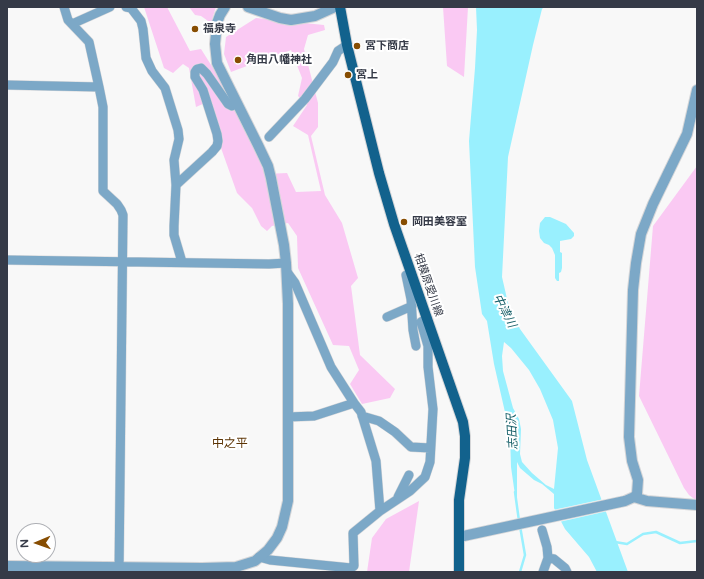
<!DOCTYPE html>
<html>
<head>
<meta charset="utf-8">
<style>
	body { margin:0 }
	#map { position:relative; width:704px; height:579px; overflow:hidden; background:#f8f8f8; font-family:"Varela Round",sans-serif }
	canvas { display:block }
	.frame { position:absolute; inset:0; border:8px solid #353a47; pointer-events:none }
	.north { position:absolute; left:16px; top:523px; width:40px; height:40px; box-sizing:border-box; background:#fff; border:1px solid #aeb0b5; border-radius:50%; rotate:268deg; font-size:11px; font-weight:700; line-height:16px; text-align:center; color:#353a47 }
	.north::after { content:''; display:block; margin:auto; width:14px; height:18px; background:#874d02; clip-path:polygon(50% 0,100% 100%,50% 72%,0 100%) }
</style>
</head>
<body>
<div id="map">
<canvas width="704" height="579"></canvas>
<div class="frame"></div>
<div class="north">N</div>
</div>
<script>
const ctx = document.querySelector('canvas').getContext('2d');
ctx.lineJoin = 'round';
function fillPath(path, color) {
  ctx.fillStyle = color;
  ctx.fill(path, 'evenodd');
}
function toPath(rows) {
  const path = new Path2D();
  for (const r of rows) {
    path.moveTo(r[0], r[1]);
    for (let i = 2; i < r.length; i += 2) path.lineTo(r[i], r[i + 1]);
  }
  return path;
}
function stroke(path, color, width, dash) {
  ctx.strokeStyle = color;
  ctx.lineWidth = width;
  ctx.lineCap = dash ? 'butt' : 'round';
  ctx.setLineDash(dash || []);
  ctx.stroke(path);
}
function drawText(font, color, halo, rows, align = 'center') {
  ctx.font = font + ' "Varela Round","Noto Sans JP",sans-serif';
  ctx.lineWidth = 4;
  ctx.setLineDash([]);
  ctx.textBaseline = 'middle';
  ctx.strokeStyle = halo;
  ctx.fillStyle = color;
  for (const [text, x, y, turn = 0] of rows) {
    ctx.save();
    ctx.translate(x, y);
    ctx.rotate((+turn || 0) * Math.PI / 180);
    ctx.textAlign = isNaN(turn) ? turn : align;
    if (halo) ctx.strokeText(text, 0, 0);
    ctx.fillText(text, 0, 0);
    ctx.restore();
  }
}
const green = toPath([
	[144,7,167,7,190,51,201,49,213,68,255,145,265,174,287,173,296,192,321,191,308,135,293,126,307,105,298,96,302,78,291,50,266,62,252,64,231,72,224,54,226,37,256,18,324,25,325,30,308,35,304,49,318,103,318,127,311,136,325,195,342,223,358,278,351,286,360,355,395,389,390,398,362,404,350,384,359,370,349,346,333,345,298,268,297,236,288,223,272,226,267,231,261,226,252,208,237,193,205,103,196,107,189,68,183,64,173,73,164,68],
	[189,7,216,7,211,23,201,16,195,15],
	[443,7,468,7,464,77,447,66],
	[697,166,697,501,689,495,684,488,639,396,653,226],
	[419,501,409,572,367,572,372,538,386,519]
]);
const water = toPath([
	[476,7,544,7,542,9,533,45,508,157,502,277,508,303,520,329,572,401,587,460,628,572,597,572,589,557,565,529,554,508,554,494,542,484,534,480,520,468,517,462,517,509,511,467,510,434,494,364,487,321,482,314,475,267,469,141,475,68,477,30],
	[504,342,511,348,529,370,540,389,553,420,558,448,554,489,546,485,532,473,522,462,520,454,521,429,519,419,513,408,503,371,502,356],
	[545,217,550,217,566,224,574,233,574,236,571,239,560,241,560,252,562,253,562,268,561,272,559,273,559,281,557,281,555,278,555,255,552,248,549,245,544,243,540,238,539,231,540,223]
]);
const pier = toPath([
	[604,499,608,511,559,522,553,510]
]);
const stream = toPath([
	[515,492,519,521],
	[615,542,627,544,643,534,656,532,680,543,697,541],
	[520,572,525,555,520,526]
]);
const minor = toPath([
	[64,7,68,20,89,42,99,87],
	[126,7,131,8,141,21,143,29,146,58,152,71,165,88,178,130,179,139,174,160,176,185,174,226,174,235,182,262],
	[72,24,110,7],
	[7,85,99,87,103,107,103,191,117,204,121,210,123,215,119,572],
	[269,137,305,99,333,62,338,51,347,45],
	[176,185,212,152,217,146,218,141,217,134,203,90,195,77,195,72,197,69,201,68,207,74,228,104,232,106,236,103],
	[7,260,269,264,286,263],
	[287,272,295,283,331,367,354,403],
	[411,272,406,275,411,299,413,330,416,346],
	[387,317,412,306],
	[362,416,379,421,395,432,411,447,430,448],
	[288,417,314,416,354,403,361,412,376,461,380,511],
	[398,497,409,475],
	[542,530,547,547,548,558,543,572],
	[259,557,270,560,351,568,354,566,353,533,380,511,410,491,425,477,430,462,433,409,428,367,428,346,421,322,427,318],
	[548,558,554,559,565,568,567,572]
]);
const tertiary = toPath([
	[248,7,280,18,291,20,315,16,335,7],
	[634,497,647,501,697,505],
	[459,537,625,501,634,497,637,494,638,480,632,461,629,437,633,290,636,263,641,234,653,204,687,134,697,90],
	[7,566,202,568,236,567,255,561,268,550,277,538,282,527,288,501,288,304,286,263,284,245,271,178,268,166,258,145,217,63,215,44,217,23,220,15,225,7]
]);
const primary = toPath([
	[340,7,347,45,379,173,394,224,463,422,465,436,465,458,459,500,459,572]
]);
const markers = [
	[195,29,4,"#874d02"],
	[357,46,4,"#874d02"],
	[238,60,4,"#874d02"],
	[348,75,4,"#874d02"],
	[404,222,4,"#874d02"]
];
const poiNames = [
	["福泉寺",203,29],
	["宮下商店",365,46],
	["角田八幡神社",246,60],
	["宮上",356,75],
	["岡田美容室",412,222]
];
const streetNames = [
	["相模原愛川線",428,285,71]
];
const waterNames = [
	["中津川",504,311,63],
	["志田沢",513,432,-93]
];
const neighbourhoodNames = [
	["中之平",230,444]
];
fillPath(green, '#fac9f3');
fillPath(water, '#99f0fe');
fillPath(pier, '#f8f8f8');
stroke(stream, '#99f0fe', 2.5);
stroke(minor, '#d5d6d8', 10);
stroke(tertiary, '#d5d6d8', 12);
stroke(primary, '#d5d6d8', 12);
stroke(minor, '#7ca8c7', 9);
stroke(tertiary, '#7ca8c7', 10);
stroke(primary, '#12628d', 10);
for (const [x, y, r, color] of markers) {
  const dot = new Path2D();
  dot.arc(x, y, r, 0, 2 * Math.PI);
  ctx.fillStyle = color;
  ctx.fill(dot);
  stroke(dot, '#fff', 1.5);
}
drawText('bold 11px', '#353a47', '#fff', poiNames, 'left');
drawText('11px', '#353a47', '#fff', streetNames);
drawText('italic 12px', '#135d66', '#fff', waterNames);
drawText('12px', '#5c3405', '#fff', neighbourhoodNames);
</script>
</body>
</html>
